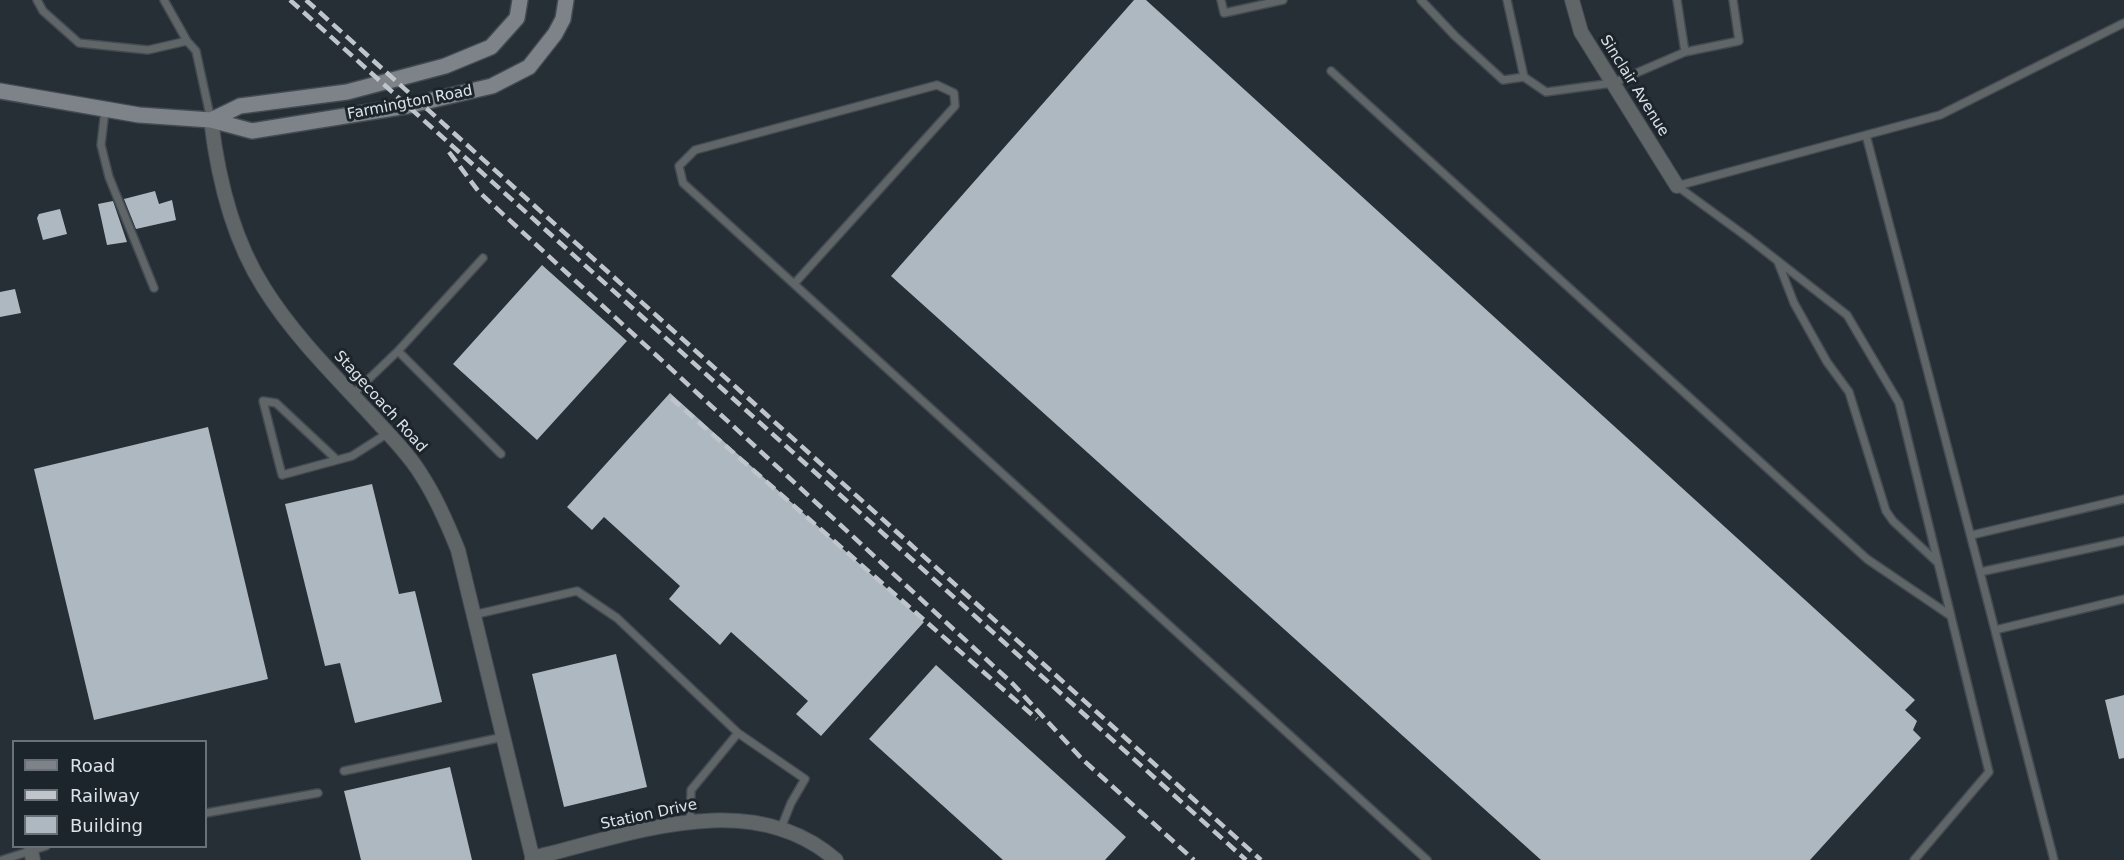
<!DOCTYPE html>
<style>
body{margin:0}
#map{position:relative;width:2124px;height:860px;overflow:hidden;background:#262e36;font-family:"DejaVu Sans",sans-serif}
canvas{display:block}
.legend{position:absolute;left:12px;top:740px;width:195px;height:108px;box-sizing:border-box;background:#1c252c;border:2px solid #697177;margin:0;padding:8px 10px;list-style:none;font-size:18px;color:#dde2e7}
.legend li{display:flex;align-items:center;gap:12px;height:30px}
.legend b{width:30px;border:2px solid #697177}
</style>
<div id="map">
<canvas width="2124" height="860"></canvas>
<ul class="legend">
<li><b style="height:8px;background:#7d8389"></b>Road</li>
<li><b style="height:8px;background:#bfc5ca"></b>Railway</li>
<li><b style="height:16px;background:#adb8c1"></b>Building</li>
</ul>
</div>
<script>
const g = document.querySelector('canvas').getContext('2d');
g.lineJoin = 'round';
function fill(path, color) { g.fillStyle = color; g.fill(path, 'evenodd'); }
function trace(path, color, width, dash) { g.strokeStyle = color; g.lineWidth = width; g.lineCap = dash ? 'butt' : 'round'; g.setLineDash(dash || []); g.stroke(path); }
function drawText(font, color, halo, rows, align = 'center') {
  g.font = font + ' "DejaVu Sans",sans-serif'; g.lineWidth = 6; g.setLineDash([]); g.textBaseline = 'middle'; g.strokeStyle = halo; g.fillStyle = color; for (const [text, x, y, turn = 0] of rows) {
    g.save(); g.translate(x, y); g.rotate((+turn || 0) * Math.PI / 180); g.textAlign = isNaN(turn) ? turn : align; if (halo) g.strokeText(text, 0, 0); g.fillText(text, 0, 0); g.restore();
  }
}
fill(new Path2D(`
 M1134 0H1146L1915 700 1905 710 1917 721 1913 730 1921 738 1810 860H1541L891 276Z
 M155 191 159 204 172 200 176 220 136 229 124 199Z
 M113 201 127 242 107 245 98 204Z
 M60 209 67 234 43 240 37 218 39 214Z
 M542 265 627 341 537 440 453 364Z
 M15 289 21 313 0 317V292Z
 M670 393 924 622 821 736 796 714 808 701 731 632 720 645 669 599 680 586 604 517 592 530 567 507Z
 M208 427 268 679 94 720 34 469Z
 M372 484 399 594 415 591 442 702 355 723 340 663 325 666 285 504Z
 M616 654 647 787 564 807 532 674Z
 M936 665 1126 837 1105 860H1003L869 739Z
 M2124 695V758L2119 759 2105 700Z
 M450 767 472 860H361L344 791Z`), '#adb8c1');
const service = new Path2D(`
 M37 0 43 11 79 43 148 50 187 41
 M164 0 187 41 196 51 211 120
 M1221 0 1224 13 1283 0
 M1421 0 1455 36 1503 80 1524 77
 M1507 0 1524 77 1546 92 1613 83 1685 52 1677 0
 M1685 52 1739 41 1733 0
 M1331 71 1867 559 1951 616
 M105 110 101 145 109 177 154 288
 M1866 135 1980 572 2124 541
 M1677 186 1747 237 1847 315 1899 403 1989 772 1914 860
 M1677 186 1940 115 2124 23
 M1778 262 1794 303 1827 362 1849 392 1886 511 1893 521 1937 562
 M794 284 955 106 954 93 937 85 695 150 679 166 683 183 1427 860
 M398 351 483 258
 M352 395 398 351 501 454
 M337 460 276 403 263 401 282 475 352 456 388 433
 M1972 535 2124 499
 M1980 572 2054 860
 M473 615 577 591 617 618 738 733 691 790 690 822
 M1995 630 2124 599
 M738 733 805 779 791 803 781 828
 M344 771 503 737
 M206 813 318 793
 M2 860 46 846`);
const minor = new Path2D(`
 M1572 0 1581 32 1677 186
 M211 120C218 179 232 238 264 288 294 336 335 376 373 417 390 436 409 454 422 476 437 499 448 525 458 550L533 860
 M31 851 33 860
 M532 858C630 835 750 785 836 860`);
const secondary = new Path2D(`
 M0 91 139 115 211 120 252 131 407 106 492 86 529 67 555 34 563 19 566 0
 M211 120 240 106 347 92 445 66 491 47 517 18 520 0`);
trace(service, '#434b52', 10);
trace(minor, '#434b52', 16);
trace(secondary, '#434b52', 18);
trace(service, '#606568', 7);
trace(minor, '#606568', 14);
trace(secondary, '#7d8389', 15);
trace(new Path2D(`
 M290 0 1246 860
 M306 0 1261 860
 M449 152 479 192 1013 684 1082 759 1194 860
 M671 398 1037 719`), '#bfc5ca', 4.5, [12, 6]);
drawText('15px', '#dde2e7', '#1c252c', [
 ["Sinclair Avenue",1634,86,58],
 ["Farmington Road",410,103,-11],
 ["Stagecoach Road",380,402,48],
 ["Station Drive",649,815,-12]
]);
</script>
